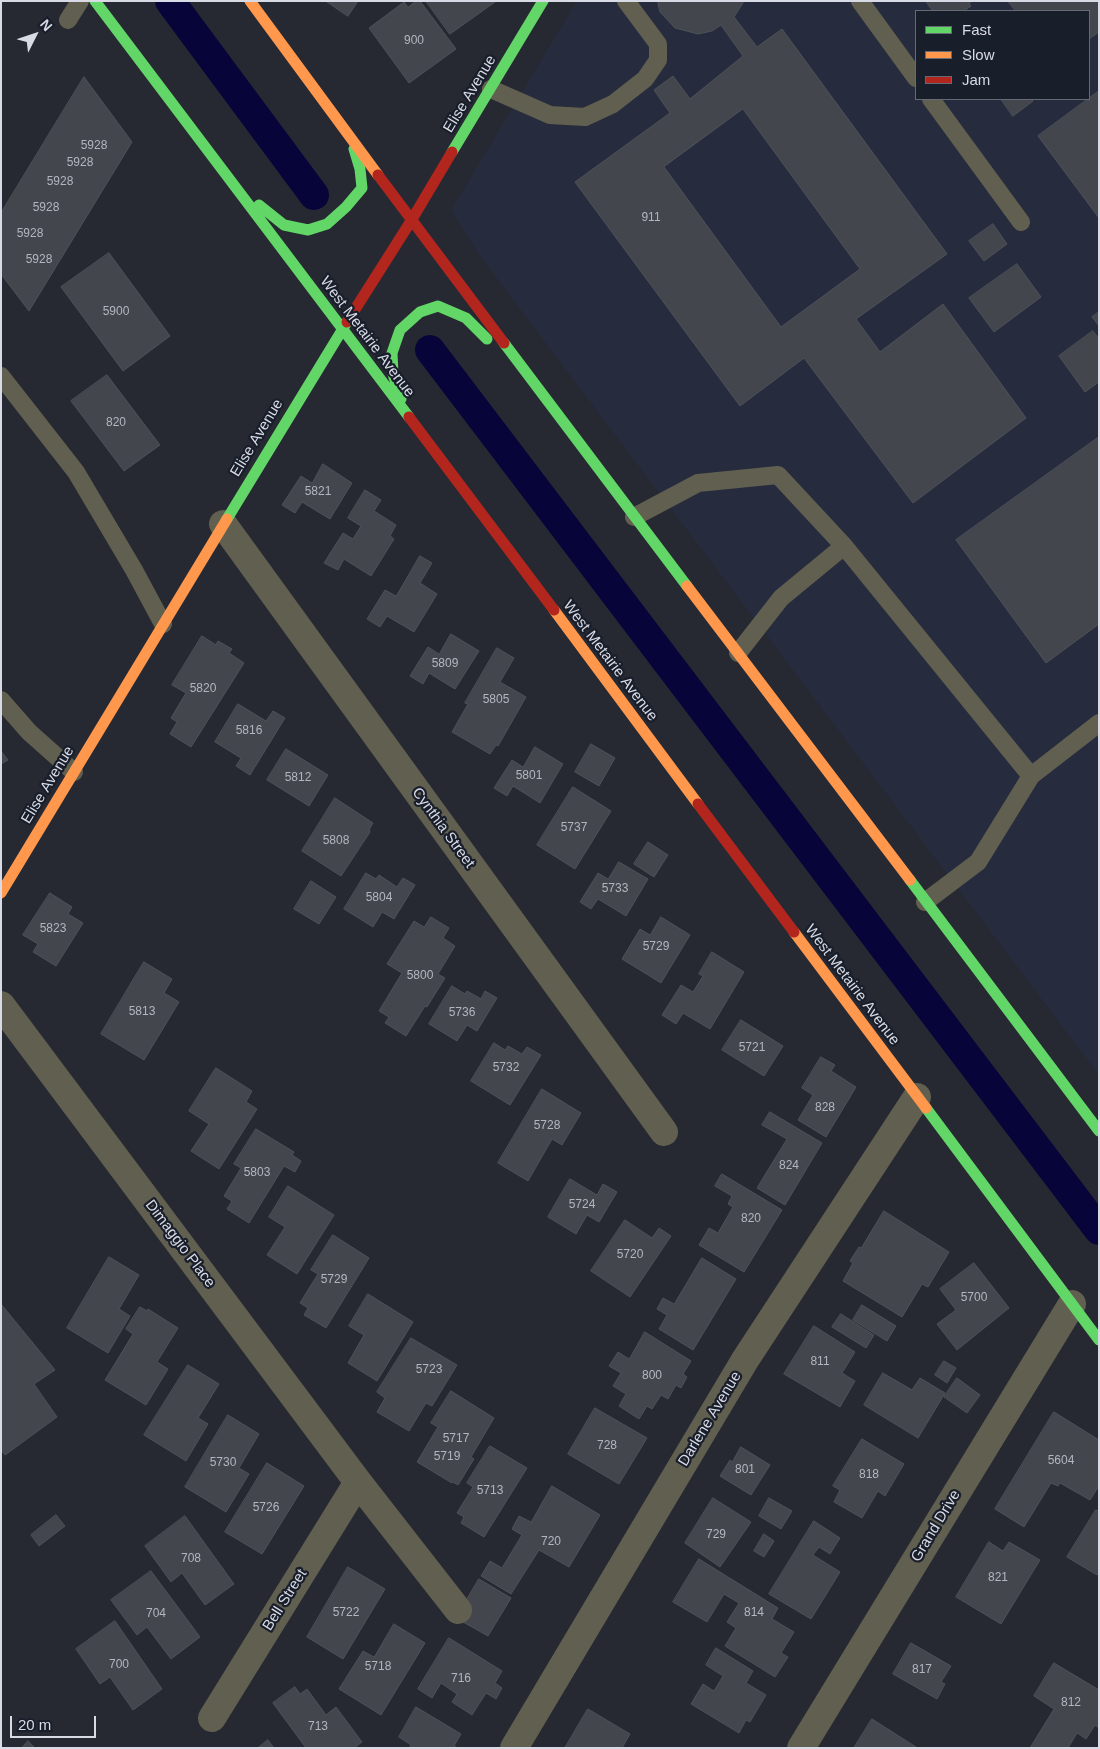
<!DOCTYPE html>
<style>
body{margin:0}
#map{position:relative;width:1100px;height:1749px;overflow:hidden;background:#262932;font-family:Helvetica,sans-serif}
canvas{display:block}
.frame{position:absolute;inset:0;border:2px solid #d8dbe5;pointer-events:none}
.legend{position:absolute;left:915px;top:10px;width:175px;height:90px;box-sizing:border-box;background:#191e2b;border:1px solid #656a75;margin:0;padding:6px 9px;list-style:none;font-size:15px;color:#d8dbe5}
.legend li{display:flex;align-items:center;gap:10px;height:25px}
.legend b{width:25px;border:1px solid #656a75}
.north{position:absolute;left:10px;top:10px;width:50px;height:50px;-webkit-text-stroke:4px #191e2b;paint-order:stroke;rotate:49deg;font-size:14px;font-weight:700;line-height:20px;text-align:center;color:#d8dbe5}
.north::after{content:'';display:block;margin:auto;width:18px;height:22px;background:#d8dbe5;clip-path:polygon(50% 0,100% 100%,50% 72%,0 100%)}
.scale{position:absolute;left:10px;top:1716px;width:86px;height:22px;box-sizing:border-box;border:2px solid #d8dbe5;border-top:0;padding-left:6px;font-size:15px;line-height:18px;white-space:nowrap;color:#d8dbe5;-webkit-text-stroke:4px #191e2b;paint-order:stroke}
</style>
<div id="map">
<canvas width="1100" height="1749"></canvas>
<div class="frame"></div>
<ul class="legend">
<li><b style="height:6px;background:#63d668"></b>Fast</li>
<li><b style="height:6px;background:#ff974d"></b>Slow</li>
<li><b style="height:6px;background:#b3261e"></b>Jam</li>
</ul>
<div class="north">N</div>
<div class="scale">20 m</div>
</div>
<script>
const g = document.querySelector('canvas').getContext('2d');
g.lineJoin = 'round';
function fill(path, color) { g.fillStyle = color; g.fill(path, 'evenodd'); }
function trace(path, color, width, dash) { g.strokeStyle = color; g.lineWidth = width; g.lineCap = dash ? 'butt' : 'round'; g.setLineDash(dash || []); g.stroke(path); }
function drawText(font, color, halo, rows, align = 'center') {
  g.font = font + ' Helvetica,sans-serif'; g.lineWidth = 4.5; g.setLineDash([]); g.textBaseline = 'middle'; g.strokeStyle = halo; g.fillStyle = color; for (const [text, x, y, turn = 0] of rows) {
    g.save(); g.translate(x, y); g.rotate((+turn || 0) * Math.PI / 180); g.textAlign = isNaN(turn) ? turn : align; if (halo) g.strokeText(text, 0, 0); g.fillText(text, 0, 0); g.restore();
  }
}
fill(new Path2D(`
 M577 1H1099V1075L480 256 451 210ZM916 11H1089V99H916Z`), '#262c3e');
trace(new Path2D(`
 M170 1 314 195
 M430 350 1099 1230`), '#07043a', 30);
const building = new Path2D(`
 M326 1H358L348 16Z
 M416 1H420L456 49 409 83 369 28 404 2 408 7Z
 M426 1H495V2L450 34Z
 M658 1H744L734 17 757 47 782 29 947 254 856 319 880 352 943 304 1026 418 913 503 804 358 740 406 575 182 670 113 654 90 673 76 690 99 743 56 721 25 712 31 698 34 675 28 660 12ZM743 109 860 269 781 327 664 167Z
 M926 1H971L969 4 971 6 964 11H933Z
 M1008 1H1099V32L1089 39V11H1016Z
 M84 77 132 142 29 311 1 274V213Z
 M1099 91V218L1038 136Z
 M1001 99H1031L1033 101 1013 116Z
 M993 224 1007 244 984 261 969 241Z
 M109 253 170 336 123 371 61 287Z
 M1017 264 1041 297 994 332 969 298Z
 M1099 312V326L1092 317Z
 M1093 331 1099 339V382L1085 392 1059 356Z
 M107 375 160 445 124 471 71 401Z
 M1099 437V624L1046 663 956 540Z
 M323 464 352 483 330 519 302 502 295 513 282 505 301 476 312 483Z
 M365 490 381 500 374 511 396 525 390 536 394 539 371 576 344 559 338 570 324 563 343 533 353 539 361 526 348 518Z
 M420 556 432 563 420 583 437 594 414 632 387 616 380 627 367 619 385 590 396 596Z
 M451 634 479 651 455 689 429 673 423 684 410 676 428 647 439 654Z
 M202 636 216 645 218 641 232 649 229 653 244 663 191 747 170 734 177 722 171 718 186 693 172 685Z
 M497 648 514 658 500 682 526 697 498 746 496 745 490 754 452 732 468 704 465 703Z
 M238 704 266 721 273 711 285 718 250 775 236 766 241 758 215 742Z
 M591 744 615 758 599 786 575 772Z
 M535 747 563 764 540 803 513 786 507 796 494 788 512 760 523 767Z
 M286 749 328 775 309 806 267 780Z
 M1 751 8 760 1 764Z
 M573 787 611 811 575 869 537 845Z
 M335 798 373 823 369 830 370 832 341 876 302 851Z
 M648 842 668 855 654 877 634 864Z
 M619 862 648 879 626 916 598 899 591 909 580 902 598 873 608 879Z
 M366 873 376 879 379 875 397 887 403 878 415 885 394 919 382 912 373 927 344 909Z
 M311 881 336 897 319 924 294 909Z
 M50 893 72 907 68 914 83 923 56 966 33 952 38 944 23 935Z
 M431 917 449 928 443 938 455 946 438 974 445 978 427 1007 425 1006 406 1036 385 1023 389 1017 379 1011 402 973 387 964 414 921 424 927Z
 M661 917 690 935 661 983 622 959 640 929 650 935Z
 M712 952 744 972 710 1029 683 1013 676 1024 662 1015 681 985 693 992 703 976 699 974Z
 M144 962 172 979 164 993 179 1002 144 1060 101 1034Z
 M452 986 465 994 467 991 481 999 485 991 497 998 477 1031 467 1025 457 1041 429 1024Z
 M741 1020 783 1046 764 1076 722 1050Z
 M494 1043 505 1050 508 1046 522 1054 527 1047 541 1055 510 1105 471 1081Z
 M821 1057 835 1065 831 1071 856 1087 826 1137 798 1120 813 1095 802 1088Z
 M216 1068 252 1091 246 1102 257 1109 219 1169 191 1151 209 1124 189 1111Z
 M542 1089 581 1113 562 1145 552 1139 528 1181 498 1163Z
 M770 1112 822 1143 785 1205 757 1188 787 1139 762 1125Z
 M256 1129 294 1152 292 1155 301 1161 295 1172 284 1166 249 1223 227 1209 232 1201 224 1196 241 1168 234 1164Z
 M722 1174 782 1210 744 1272 699 1245 709 1228 718 1233 733 1207 728 1204 732 1196 715 1186Z
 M570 1179 597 1195 603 1184 617 1192 599 1222 587 1215 576 1234 548 1217Z
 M288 1186 334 1215 297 1274 267 1255 285 1227 269 1217Z
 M884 1211 949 1252 928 1287 922 1284 902 1317 843 1281 853 1263 850 1261 859 1247 861 1248Z
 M625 1220 652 1238 659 1228 671 1236 630 1297 591 1271Z
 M333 1235 369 1258 326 1328 304 1315 308 1308 300 1303 318 1274 311 1270Z
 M109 1257 139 1275 119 1309 130 1316 108 1353 67 1328Z
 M702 1258 736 1279 693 1350 659 1329 667 1315 657 1309 663 1298 674 1304Z
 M974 1263 1009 1308 957 1350 937 1324 956 1310 940 1289Z
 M368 1294 413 1322 377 1381 348 1363 364 1335 349 1326Z
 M1 1304 55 1370 34 1384 57 1417 5 1455 1 1450Z
 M862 1305 896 1326 887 1341 853 1320Z
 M140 1307 147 1311 148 1309 178 1328 157 1362 168 1369 146 1405 105 1380 133 1334 126 1329Z
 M841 1314 874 1335 866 1348 832 1327Z
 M814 1326 855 1352 842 1373 855 1381 840 1407 784 1374Z
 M645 1332 691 1361 683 1374 687 1377 681 1388 676 1385 668 1399 661 1395 652 1409 647 1406 639 1419 619 1406 626 1394 613 1386 621 1373 609 1366 618 1352 629 1359Z
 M411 1338 457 1365 432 1406 426 1403 409 1431 377 1412 385 1398 377 1392Z
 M944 1361 956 1368 947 1383 935 1375Z
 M188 1365 219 1384 198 1418 208 1424 186 1461 144 1435Z
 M883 1373 912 1390 920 1378 945 1393 918 1438 864 1405Z
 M957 1378 980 1395 967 1413 944 1397Z
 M451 1391 494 1418 471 1457 474 1459 458 1485 453 1482 452 1483 417 1462 438 1427 431 1423Z
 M595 1408 647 1438 619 1484 568 1454Z
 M1054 1412 1099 1440V1486L1090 1500 1060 1483 1058 1486 1051 1483 1024 1527 995 1509Z
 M228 1415 259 1434 239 1468 249 1474 226 1512 185 1487Z
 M862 1439 904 1464 885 1496 878 1491 862 1518 834 1502 840 1490 833 1486Z
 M490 1446 527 1468 484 1537 461 1523 464 1517 457 1513 473 1487 467 1483Z
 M741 1447 770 1465 751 1495 720 1476 730 1460 732 1462Z
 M267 1463 304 1486 262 1554 225 1532Z
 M552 1486 600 1515 569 1567 539 1550 511 1594 481 1576 490 1561 502 1568 522 1535 512 1529 519 1516 531 1522Z
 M713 1498 751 1522 720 1567 685 1543Z
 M769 1498 792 1511 781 1529 759 1516Z
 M1096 1510 1099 1511V1571L1097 1575 1067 1557Z
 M56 1515 65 1526 39 1546 31 1535Z
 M185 1516 234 1584 205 1605 182 1573 171 1582 145 1546Z
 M814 1521 840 1538 830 1554 819 1547 813 1555 840 1572 811 1619 769 1594Z
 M764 1534 774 1541 764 1557 754 1551Z
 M989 1542 1003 1551 1009 1542 1040 1560 1001 1624 956 1597Z
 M699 1559 778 1608 772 1619 794 1632 781 1653 788 1657 775 1677 725 1646 736 1628 727 1622 739 1603 724 1594 707 1622 673 1602Z
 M348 1567 385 1589 343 1659 307 1637Z
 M151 1571 200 1637 171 1659 147 1627 137 1635 111 1600Z
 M479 1579 511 1598 488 1636 456 1618Z
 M115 1621 162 1689 133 1710 110 1677 100 1684 76 1649Z
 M394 1624 425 1643 381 1715 339 1689 363 1651 374 1657Z
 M449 1638 502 1671 495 1683 502 1688 496 1699 486 1693 472 1715 452 1702 457 1694 441 1683 432 1698 418 1689Z
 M911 1643 951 1666 941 1682 945 1684 937 1699 893 1674Z
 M716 1648 753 1671 746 1683 766 1695 750 1722 746 1720 739 1733 691 1704 703 1684 714 1691 723 1676 706 1665Z
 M1054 1663 1099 1690V1728L1095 1725 1086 1739 1077 1733 1068 1748H1030L1054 1709 1034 1696Z
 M295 1687 300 1694 307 1689 326 1715 336 1707 362 1742 354 1748H306L273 1703Z
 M416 1707 461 1734 454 1746 458 1748H409L411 1745 399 1737Z
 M588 1709 630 1734 622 1748H565Z
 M872 1719 916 1747 915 1748H854Z
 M268 1740 274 1748H258Z
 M28 1741 35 1748H22Z`);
fill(building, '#44464d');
trace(building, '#4e5158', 1);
trace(new Path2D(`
 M860 1 916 78
 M68 20 80 1
 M491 89 550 115 585 117 613 104 645 79 658 60V44L626 1
 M931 99 1021 222
 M1 376 76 472 134 570 163 624
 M634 517 698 483 778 475 844 546
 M738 653 781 598 844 546 1031 776 1099 723
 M1 700 29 732 74 772
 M925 902 978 862 1031 776`), '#615f4f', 18);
trace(new Path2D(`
 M223 524 664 1132
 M1 1005 358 1482 458 1610
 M212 1718 358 1482
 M514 1748 745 1360 917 1097
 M801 1748 1072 1304`), '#615f4f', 28);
trace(new Path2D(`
 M95 1 409 417
 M452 152 543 1
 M259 205 284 225 308 230 327 224 346 207 362 188 360 169 354 149
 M504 343 687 586
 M401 399 393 374 392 353 400 330 420 312 438 306 466 318 487 339
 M227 519 347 322
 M910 880 1099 1131
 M926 1108 1099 1340`), '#63d668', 11);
trace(new Path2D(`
 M250 1 378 175
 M687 586 910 880
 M554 610 698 804
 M1 893 227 519
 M794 932 926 1108`), '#ff974d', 11);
trace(new Path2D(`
 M378 175 504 343
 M347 322 411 221 452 152
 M409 417 554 610
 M698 804 794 932`), '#b3261e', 11);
drawText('12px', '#b3b6bf', null, [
 ["900",414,41],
 ["5928",94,146],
 ["5928",80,163],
 ["5928",60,182],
 ["5928",46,208],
 ["911",651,218],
 ["5928",30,234],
 ["5928",39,260],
 ["5900",116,312],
 ["820",116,423],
 ["5821",318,492],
 ["5809",445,664],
 ["5820",203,689],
 ["5805",496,700],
 ["5816",249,731],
 ["5801",529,776],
 ["5812",298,778],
 ["5737",574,828],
 ["5808",336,841],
 ["5733",615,889],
 ["5804",379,898],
 ["5823",53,929],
 ["5729",656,947],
 ["5800",420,976],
 ["5813",142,1012],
 ["5736",462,1013],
 ["5721",752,1048],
 ["5732",506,1068],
 ["828",825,1108],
 ["5728",547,1126],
 ["824",789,1166],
 ["5803",257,1173],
 ["5724",582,1205],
 ["820",751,1219],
 ["5720",630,1255],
 ["5729",334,1280],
 ["5700",974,1298],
 ["811",820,1362],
 ["5723",429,1370],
 ["800",652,1376],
 ["5717",456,1439],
 ["728",607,1446],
 ["5719",447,1457],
 ["5604",1061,1461],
 ["5730",223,1463],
 ["801",745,1470],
 ["818",869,1475],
 ["5713",490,1491],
 ["5726",266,1508],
 ["729",716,1535],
 ["720",551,1542],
 ["708",191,1559],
 ["821",998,1578],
 ["5722",346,1613],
 ["814",754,1613],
 ["704",156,1614],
 ["700",119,1665],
 ["5718",378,1667],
 ["817",922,1670],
 ["716",461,1679],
 ["812",1071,1703],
 ["713",318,1727]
]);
drawText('15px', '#d8dbe5', '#191e2b', [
 ["Elise Avenue",470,94,-59],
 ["West Metairie Avenue",367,337,53],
 ["Elise Avenue",257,438,-59],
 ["West Metairie Avenue",610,661,53],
 ["Elise Avenue",48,785,-59],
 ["Cynthia Street",443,828,54],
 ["West Metairie Avenue",852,985,53],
 ["Dimaggio Place",180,1244,53],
 ["Darlene Avenue",710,1419,-59],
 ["Grand Drive",936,1526,-59],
 ["Bell Street",285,1600,-58]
]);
</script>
